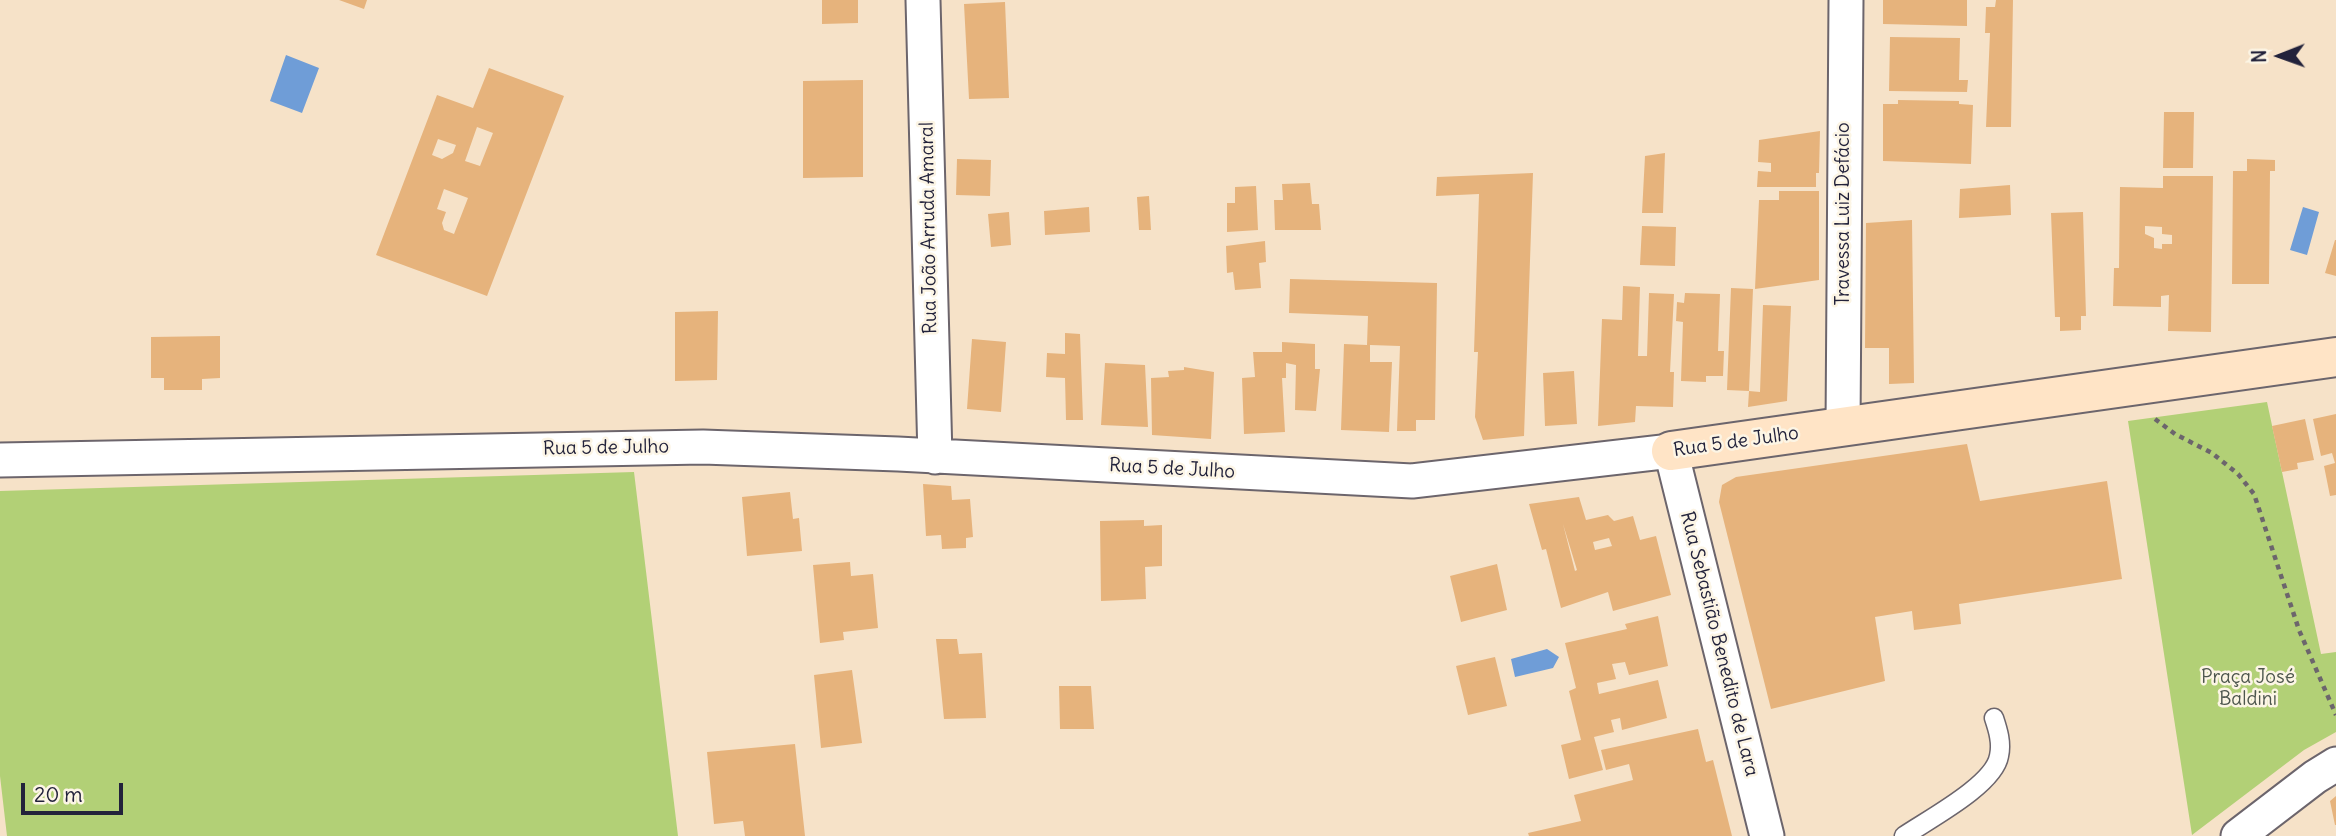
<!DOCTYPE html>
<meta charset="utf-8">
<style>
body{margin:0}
#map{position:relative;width:2336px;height:836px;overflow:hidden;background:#f6e2c8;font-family:Delius,sans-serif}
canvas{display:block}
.north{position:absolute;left:2245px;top:21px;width:70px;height:70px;-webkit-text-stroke:5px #fcf5e5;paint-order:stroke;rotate:269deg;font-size:19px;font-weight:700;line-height:28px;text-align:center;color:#22223b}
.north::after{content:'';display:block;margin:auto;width:24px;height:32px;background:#22223b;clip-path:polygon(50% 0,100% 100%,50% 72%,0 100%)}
.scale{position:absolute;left:21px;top:783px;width:102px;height:32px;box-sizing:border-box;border:4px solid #22223b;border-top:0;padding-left:9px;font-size:21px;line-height:24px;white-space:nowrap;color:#22223b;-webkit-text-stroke:5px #fcf5e5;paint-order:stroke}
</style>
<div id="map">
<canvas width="2336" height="836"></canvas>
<div class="north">N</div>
<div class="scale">20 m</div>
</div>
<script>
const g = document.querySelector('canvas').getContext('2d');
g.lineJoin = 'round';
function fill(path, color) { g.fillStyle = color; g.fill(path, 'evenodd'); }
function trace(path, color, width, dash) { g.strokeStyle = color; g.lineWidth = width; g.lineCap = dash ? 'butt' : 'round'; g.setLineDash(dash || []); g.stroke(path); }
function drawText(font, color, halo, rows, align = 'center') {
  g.font = font + ' Delius,sans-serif'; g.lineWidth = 5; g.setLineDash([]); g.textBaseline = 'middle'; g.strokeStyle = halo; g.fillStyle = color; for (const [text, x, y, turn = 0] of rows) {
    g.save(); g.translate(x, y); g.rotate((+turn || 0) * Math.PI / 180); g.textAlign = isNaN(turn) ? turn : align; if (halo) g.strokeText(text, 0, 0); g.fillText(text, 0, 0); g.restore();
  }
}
fill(new Path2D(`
 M2267 402 2321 654 2336 652V732L2304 750 2192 835 2128 421Z
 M634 472 678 836H7L0 776V491Z`), '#b2d076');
fill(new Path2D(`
 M286 55 319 68 302 113 270 101Z
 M2303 207 2319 212 2307 255 2290 250Z
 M1547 649 1559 657 1553 668 1515 677 1511 659Z`), '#6f9dd7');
fill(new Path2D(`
 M339 0H367L364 9Z
 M822 0H858V23L822 24Z
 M1883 0H1967V26L1883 24Z
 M1996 0H2013L2011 127H1986L1990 33H1985L1986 7H1995Z
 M1005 2 1009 98 969 99 964 4Z
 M1890 37 1960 38 1959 80H1968L1967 92 1889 91Z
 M489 68 564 96 487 296 376 255 437 95 473 108ZM477 127 493 133 480 166 465 161ZM438 139 456 145 453 153 442 159 432 155ZM444 189 468 198 454 234 444 230 442 223 446 212 437 209Z
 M863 80V177L803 178V81Z
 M1898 100 1959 101V104L1973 105 1971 164 1883 161V104H1898Z
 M2164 112H2194L2193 168H2163Z
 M1820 131 1819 173H1816V187H1757L1758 171 1771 172V163L1758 162 1759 140Z
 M1665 153 1663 213H1642L1645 156Z
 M957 159 991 160 990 196 956 195Z
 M2247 159 2275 160V171H2270L2269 284H2232L2233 171H2247Z
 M1533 173 1524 436 1483 440 1475 417 1478 352H1474L1479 194 1436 196 1437 177Z
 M2163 176H2213L2211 332 2168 331 2169 295 2161 296V307L2113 306 2114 268H2119L2120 187 2163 188ZM2145 226 2162 227V234L2172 235V244H2162V249L2154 248V238L2145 234Z
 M1310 183 1312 204H1319L1321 230H1275L1274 200H1283L1282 184Z
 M2010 185 2011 215 1959 218 1960 189Z
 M1256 186 1258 230 1227 232V203H1235V187Z
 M1779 191H1819V280L1755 289 1759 200H1779Z
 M1149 196 1151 230H1139L1137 197Z
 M1089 207 1090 232 1045 235 1044 211Z
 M1009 212 1011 245 991 247 988 214Z
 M2083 212 2086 316H2081V330L2060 331V317H2055L2051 213Z
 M1912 220 1914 383 1889 384V348H1865L1866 223Z
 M1642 226 1676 227 1675 266 1640 265Z
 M2335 240H2336V276L2325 273Z
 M1265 241 1266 262 1259 263 1261 288 1235 290 1233 272 1227 273 1226 246Z
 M1290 279 1437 283 1435 420H1416V431H1397L1400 346 1370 345V362H1392L1389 432 1341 430 1344 344 1367 345 1368 316 1289 313Z
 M1623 286 1640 287 1638 356H1647L1649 293 1674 294 1670 372H1674L1673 407 1636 406 1635 422 1598 426 1602 319 1622 320Z
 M1731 288 1753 289 1749 391 1727 390Z
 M1685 293 1720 294 1718 351H1724L1723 376H1706V382L1681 381 1683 322 1676 321 1677 302 1684 303Z
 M1763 305 1791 306 1787 401 1748 407 1749 391 1760 392Z
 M718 311 717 380 675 381V312Z
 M1065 333 1080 334 1083 420H1066L1065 378 1046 377 1047 353 1065 354Z
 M220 336V378L202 379V390H164V378H151V337Z
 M972 339 1006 342 1001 412 967 409Z
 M1282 342 1315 344V369H1320L1316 411 1295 410 1296 365 1286 363V378H1282L1285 432 1244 434 1242 378 1255 377 1253 352H1282Z
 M1105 363 1145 365 1148 427 1101 425Z
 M1184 367 1214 372 1211 439 1152 435 1151 378 1169 377 1168 371 1184 370Z
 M1574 371 1577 424 1545 426 1543 373Z
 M2336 414V495L2330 496 2324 466 2335 463 2332 453 2321 456 2313 419Z
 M2305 419 2314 460 2297 463 2298 469 2282 472 2272 426Z
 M1967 444 1980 501 2107 481 2122 579 1959 604 1961 624 1914 630 1912 611 1875 617 1885 681 1771 709 1719 502 1722 485 1736 477Z
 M923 484 951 486 952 500 970 499 973 537 966 538V548L942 549 941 535 926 536Z
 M790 492 793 519 799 518 802 551 747 556 742 497Z
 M1579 497 1586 520 1608 515 1614 521 1633 516 1640 540 1656 536 1671 595 1613 611 1608 592 1561 608 1546 549 1542 550 1529 504ZM1563 524 1577 570 1575 571ZM1609 538 1612 546 1595 550 1593 542Z
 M1144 520V526L1162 525V566L1145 567 1146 599 1101 601 1100 521Z
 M850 562 851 576 873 574 878 628 843 632 844 640 820 643 813 565Z
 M1497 564 1507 610 1461 622 1450 576Z
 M1658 616 1668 666 1629 675 1625 662 1612 664 1616 679 1597 683 1599 694 1658 680 1667 718 1622 730 1620 718 1611 720 1614 732 1594 737 1603 770 1569 779 1561 745 1581 740 1569 691 1576 688 1565 643 1627 629 1625 624Z
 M936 639H957L959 654 982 653 986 718 944 719Z
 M1495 657 1507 706 1468 715 1456 666Z
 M852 670 862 743 821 748 814 675Z
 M1059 686H1091L1094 729H1060Z
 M1698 729 1706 762 1713 760 1732 836H1529L1528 833 1581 821 1574 795 1633 780 1629 764 1606 770 1601 750Z
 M795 744 805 836H745L743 821 714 824 707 752Z
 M2336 796V825H2335L2330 801Z`), '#e6b37c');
const lane = new Path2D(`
 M1904 836C1929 819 1994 785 1999 756 2002 743 1998 730 1994 718`);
const street = new Path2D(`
 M923 0 935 457
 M1843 427 1846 0
 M0 460 703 447 898 454 1412 481 1671 451 1767 836
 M2238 836 2315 777 2336 764`);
const secondary = new Path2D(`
 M1671 451 2336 357`);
trace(lane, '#6c656c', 21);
trace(street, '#6c656c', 37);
trace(secondary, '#6c656c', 42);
trace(new Path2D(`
 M2155 419 2175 434 2212 453 2238 474 2254 494 2299 630 2336 715`), '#6c656c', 4.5, [5, 5]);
trace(lane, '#fff', 18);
trace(street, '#fff', 33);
trace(secondary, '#ffe4c6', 38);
drawText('19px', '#22223b', '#fcf5e5', [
 ["Travessa Luiz Defácio",1844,214,-90],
 ["Rua João Arruda Amaral",929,228,-91],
 ["Rua 5 de Julho",1736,442,-8],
 ["Rua 5 de Julho",606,448,-1],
 ["Rua 5 de Julho",1172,469,3],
 ["Rua Sebastião Benedito de Lara",1719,644,76]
]);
drawText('19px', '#4d564d', '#fcf5e5', [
 ["Praça José",2248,678],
 ["Baldini",2248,700]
]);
</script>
